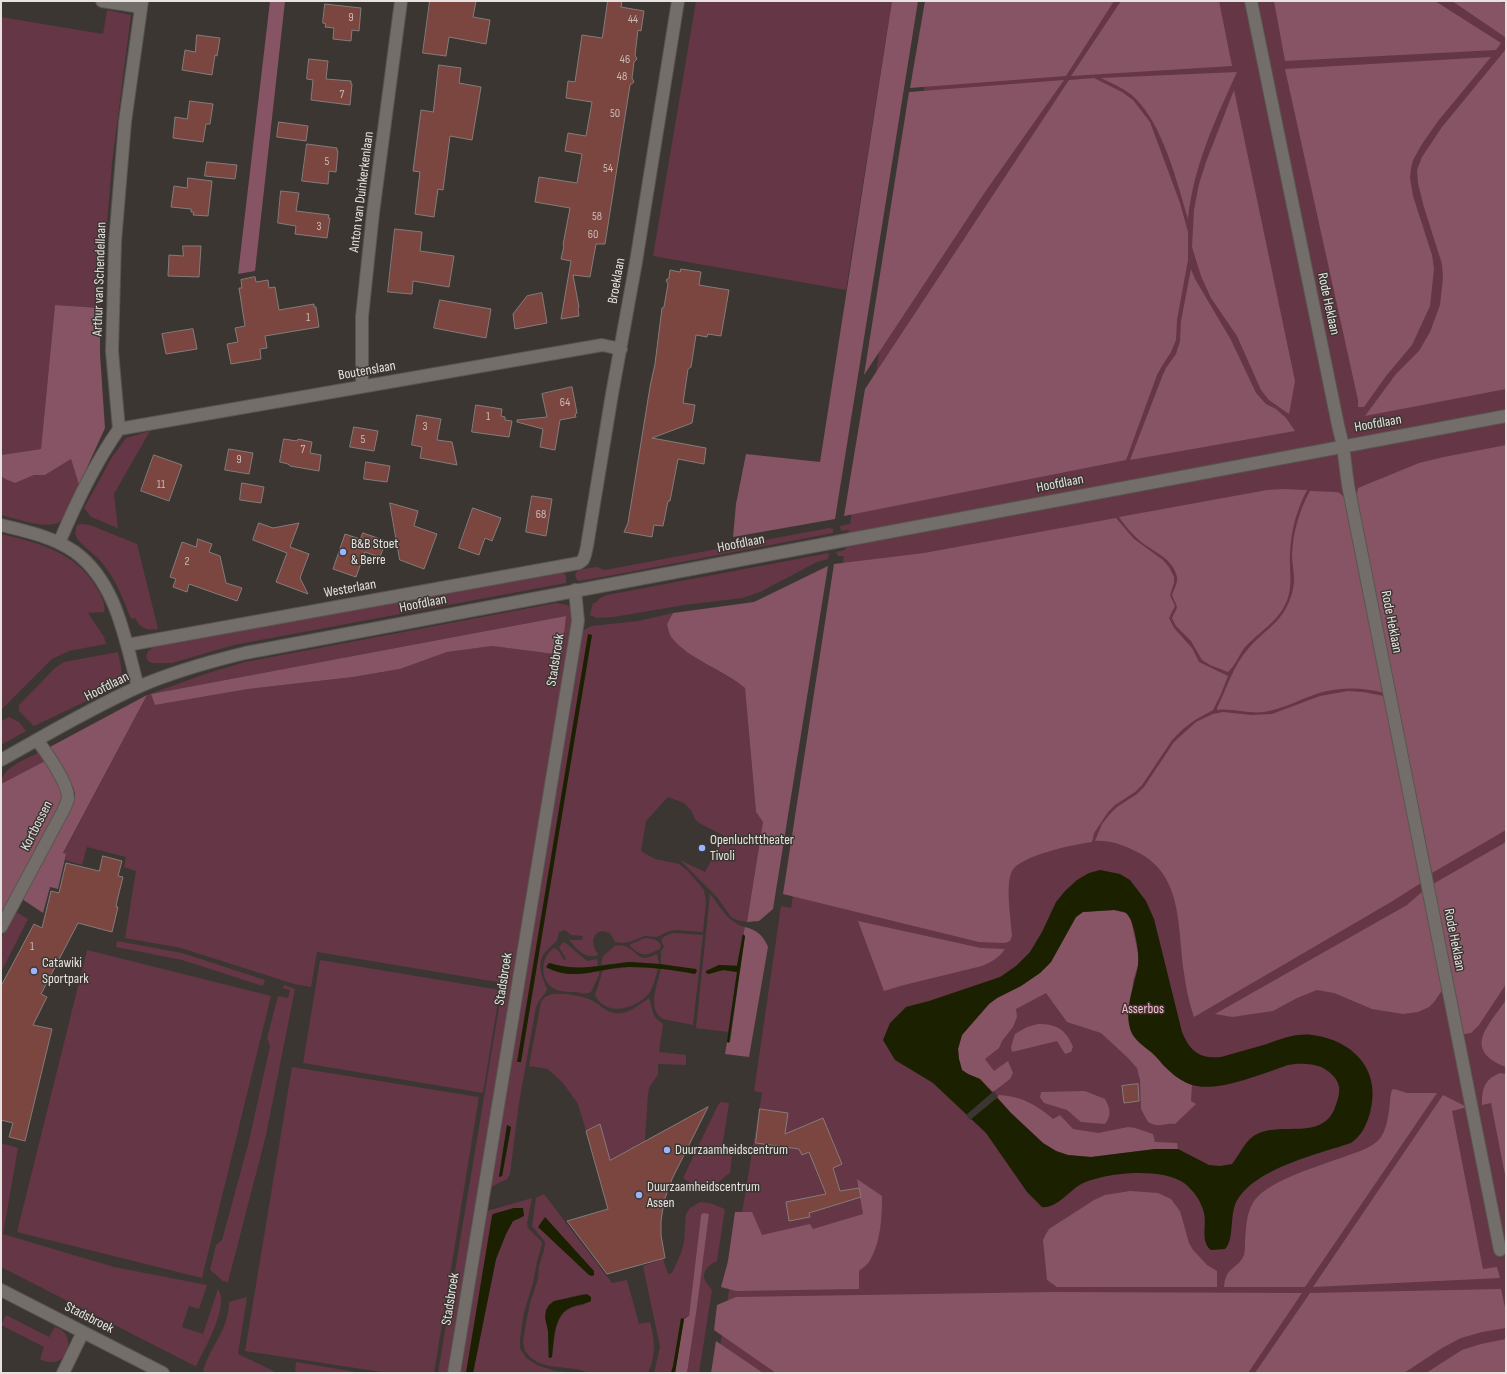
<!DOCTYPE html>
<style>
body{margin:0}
#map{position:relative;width:1507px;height:1374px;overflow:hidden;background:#3b3632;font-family:"Sofia Sans Condensed",sans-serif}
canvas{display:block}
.frame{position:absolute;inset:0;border:2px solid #e5e2df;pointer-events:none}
</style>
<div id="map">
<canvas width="1507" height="1374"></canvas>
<div class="frame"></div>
</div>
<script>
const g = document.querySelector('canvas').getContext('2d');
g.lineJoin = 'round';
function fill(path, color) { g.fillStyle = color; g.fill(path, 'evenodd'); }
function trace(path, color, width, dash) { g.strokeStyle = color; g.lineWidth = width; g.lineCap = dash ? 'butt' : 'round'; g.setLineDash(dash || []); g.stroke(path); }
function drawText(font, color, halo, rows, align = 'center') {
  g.font = font + ' "Sofia Sans Condensed",sans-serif'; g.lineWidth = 3; g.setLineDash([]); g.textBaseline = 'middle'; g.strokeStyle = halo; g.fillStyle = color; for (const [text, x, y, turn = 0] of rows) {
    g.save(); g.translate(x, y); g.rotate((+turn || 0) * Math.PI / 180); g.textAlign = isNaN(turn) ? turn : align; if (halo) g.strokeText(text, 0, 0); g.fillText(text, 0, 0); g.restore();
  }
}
fill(new Path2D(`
 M696 1H892L846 290 653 256Z
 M937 1H1506V1373H716L731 1278 762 1093 754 1091 781 906 791 908 844 556H838L836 552 845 550 849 530 841 531 840 526 850 524 928 66Z
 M107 10 131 15 112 163 100 308 55 305 41 449 1 455V17L103 34Z
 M150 431 114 494 118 528 91 517 84 508 112 457 126 438Z
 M71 459 79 485C75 493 66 515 61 521 50 531 14 518 1 515V476L5 479 15 483 34 475H45Z
 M82 524 90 525 137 544 158 629C147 631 140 628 135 618L131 619C123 599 116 579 102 563 96 555 86 549 80 542 74 535 75 533 77 525Z
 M829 528 833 529V533L614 575 579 581 577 580 575 575 578 570 596 567 605 570Z
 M1 534C40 543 79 553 99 592 102 598 106 605 104 612L88 613 104 637 106 644 69 651 52 659 1 710Z
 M829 553 828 559 817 562 760 592 743 598 684 605 614 617 597 618 590 615 593 603H595L600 598 607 595Z
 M561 573H564L566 576V583L234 645 172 663H152L148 661 146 657 148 651 155 646Z
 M556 603 568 605 573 614 449 1373H438L503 983 317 952 311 987 294 984 181 948 125 938 136 871 124 867 126 857 87 847 82 865 65 860 66 855 63 854 147 695 208 673 245 662ZM566 616 562 655 492 646 447 652 400 669 353 677 248 689 155 705 151 694Z
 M673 613 667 624C668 628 669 635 672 638 687 658 724 671 745 688L756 812 763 822 747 922 737 920 731 917 717 897 680 860 705 872 724 836 699 823 695 819 691 810 684 803 668 797 646 821 641 851 655 859 679 864 688 871 704 890 706 901 703 932 675 930 667 932 657 937 645 936 629 942 622 943 615 942 610 933 602 931C590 934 592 946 598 954V955C585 960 577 949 569 940H582L583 936 571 935 565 930 559 932C556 945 557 940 547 950 535 962 542 976 547 989 545 995 539 999 536 1007L519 1103 510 1174 507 1179 489 1188 581 631 592 626 638 621ZM507 1125 511 1127 502 1176 499 1177Z
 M118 652C121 667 125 673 116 687L34 726 19 711V705L55 668 64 662Z
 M9 717 19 722 26 731 1 745V721Z
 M39 752 45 761 1 784C1 767 26 760 39 752Z
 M710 894C721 907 727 922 745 927L743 935 742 936 737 965H719L706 971 707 974 723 970 737 972 728 1032 696 1028Z
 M18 913 28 919 1 972V938L13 915Z
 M673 933 703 935 693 1025 663 1019C646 1009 658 983 661 968L697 970 661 964V951L664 947 661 940 665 936Z
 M645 938C651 938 658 940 661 945L660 949C646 956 641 957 630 946L631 944Z
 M117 941 182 953 265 980 263 986 182 960 116 947Z
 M563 942 567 944 587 961 597 959 598 966C581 970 566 968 549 963L547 968C567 975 578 976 599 971V975L591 992C585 995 581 993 575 992 568 992 559 992 553 988 539 979 541 956 554 948L558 950 564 960 566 959 559 947Z
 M616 945C618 946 622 945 625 946 640 952 636 964 657 954L659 964 630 962 601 965 603 956Z
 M87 950 271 996 202 1278 17 1232Z
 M320 960 500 990 483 1093 303 1063Z
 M629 967 658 968C656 976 654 985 650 992 637 1009 606 1018 595 995L603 970Z
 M284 985 295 989 266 1135 228 1282 223 1281 210 1270 216 1245 222 1240 248 1145 270 1046 267 1038 278 996 288 998 290 990 283 988Z
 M552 994C564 993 578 995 589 999 601 1004 608 1016 622 1013 632 1011 641 1003 649 998 654 1011 650 1015 663 1024L659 1052 686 1055V1065L658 1064V1075L650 1086 648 1093 645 1141 610 1160 600 1124 586 1131 578 1104 563 1083 548 1069 529 1066 541 1002 545 997Z
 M292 1067 479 1097 434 1373H388L245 1351Z
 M721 1102 729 1103 721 1154 732 1156 730 1173C726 1175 723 1179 720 1181 709 1189 692 1186 683 1178L718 1105Z
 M1 1143 18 1148 3 1234 114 1267 207 1285 199 1309 189 1306 182 1327 203 1334 218 1289C230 1305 204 1350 196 1366H195L1 1267Z
 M544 1194 612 1283 627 1280 639 1324 650 1322C655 1339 656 1356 648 1373H590L576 1369 549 1366 537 1362 530 1357 525 1351 523 1342 526 1323 530 1303 538 1279 539 1266 544 1250 545 1242 532 1226 536 1198ZM583 1294 584 1305C553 1307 556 1333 552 1357L550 1358 548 1357V1331L545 1317 570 1297Z
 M532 1198 527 1223 528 1228 542 1242V1244L537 1262 533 1283 524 1312 520 1339V1348L526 1358 539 1366 556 1371 581 1373H473L496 1259 506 1234 513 1221 521 1218 523 1208H514L493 1214 492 1216 466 1373H458L487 1211Z
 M700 1202 710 1203 725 1209 717 1261C709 1264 700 1273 706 1282 707 1285 710 1287 712 1290L699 1373H687L697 1307 709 1214 701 1215 689 1316 683 1318 673 1366 671 1373H654L660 1347 643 1266 663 1259 668 1274 672 1273 681 1253 684 1242 686 1214 690 1208Z
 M247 1297 238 1354 278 1373H207L203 1371C210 1346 229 1330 229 1302Z
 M6 1315 49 1337 55 1327C80 1333 67 1374 40 1359L44 1347 1 1325Z
 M296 1362 362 1373H295Z`), '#653646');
fill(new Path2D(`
 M270 1H285L255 271 238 274Z
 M892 1H918L835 519 733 537 736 504 746 454 820 462Z
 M925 1H1114L1066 76 910 88Z
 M1121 1H1219L1232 66 1071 76Z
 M1274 1H1435L1501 43 1496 50 1285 61Z
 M1452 1H1494L1506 3 1505 37Z
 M1506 49V389L1365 416 1396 374 1419 351 1430 332 1440 305 1443 278 1442 264 1423 204 1418 183 1417 170 1422 157 1442 127Z
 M1491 57 1438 121 1422 144 1413 160 1411 168 1410 178 1413 196 1432 255 1434 269 1430 306 1412 345 1386 376 1364 407H1358V400L1285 69Z
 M1237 72C1216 118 1193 167 1188 219 1177 182 1163 125 1135 98 1126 89 1113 84 1101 78Z
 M1094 78 1122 92 1133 100 1150 122 1180 203 1188 232V260L1177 320 1176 340 1171 352 1162 366 1157 375 1126 460 844 516 865 389 1069 80Z
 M1064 80 985 192 864 375 909 92Z
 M1234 90 1295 381 1289 414 1269 400 1261 390 1237 336 1211 298 1201 276 1192 247 1194 210 1199 184 1206 162Z
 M1191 269 1195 279 1231 340 1256 393 1266 404 1276 409 1286 418 1295 431 1130 460 1162 377 1166 368 1176 354 1180 341 1181 321Z
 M55 305 100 308V354L105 428 79 485 71 459 45 475H34L15 483 5 479 1 476V455L41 449Z
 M1506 445V830L1432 873 1356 498 1358 488 1419 463 1444 457Z
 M1283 489 1307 490C1296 511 1291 531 1290 554 1289 573 1294 587 1285 605 1276 623 1258 633 1245 647 1239 655 1235 666 1228 672L1210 665 1202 660 1191 641 1176 626 1172 618C1179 604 1178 610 1172 595 1174 589 1178 583 1177 577 1174 559 1152 551 1140 541 1132 534 1125 526 1119 517L1267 490Z
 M1310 491 1337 492C1345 495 1346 502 1348 509L1384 693C1363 687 1340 687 1319 693 1301 699 1283 709 1264 712 1248 714 1233 708 1217 710V708C1227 688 1233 666 1248 649 1260 634 1279 624 1287 606 1291 599 1294 588 1294 580 1294 571 1292 563 1292 555 1293 532 1299 511 1310 491Z
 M1116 518 1134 539 1163 560 1169 567 1174 577V583L1170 595 1175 606 1169 618 1174 628 1192 648 1199 662 1228 676 1221 694 1213 710 1195 720 1183 729 1172 740 1142 785 1135 792 1115 805 1108 812 1094 833 1092 842C1075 844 1019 856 1012 871 1005 885 1011 919 1012 936L1010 941 1005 943 979 942 783 894 834 564 924 553Z
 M828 566 773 909 759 921 747 922 763 822 756 812 745 688C724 670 688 659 672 638 669 635 668 628 667 624L673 613 754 602Z
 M566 616 562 655 492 646 447 652 400 669 353 677 248 689 155 705 151 694Z
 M1348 691 1363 692 1384 696 1421 883 1391 902 1194 1017C1189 1003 1186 988 1184 973 1177 926 1184 872 1133 850 1121 844 1108 840 1095 841L1102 824 1110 814 1117 807 1137 794 1144 787 1174 742 1196 722 1213 714 1223 712 1251 715 1272 714 1320 696Z
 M147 695 63 853 66 854 58 889 50 887 43 913 22 899 75 798V794L73 787 48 748Z
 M45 761 62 789 63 795 59 806 1 914V784Z
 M1506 842V984L1479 1025 1471 1033 1464 1034 1433 884Z
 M1423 891 1443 989 1434 1002 1429 1007 1418 1012 1403 1014 1372 1009 1334 993 1317 990 1297 998 1273 1011 1232 1017 1215 1014 1407 905Z
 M1114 910 1126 913 1131 920 1138 953V965L1133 981 1130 1030 1133 1035 1157 1057 1163 1065 1176 1076 1192 1084 1191 1101 1196 1104 1175 1124C1164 1122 1160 1129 1148 1122L1141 1109 1140 1080 1137 1068 1127 1057 1101 1033 1067 1022 1046 993 1016 1009 1017 1017 1013 1027 1002 1041 999 1048 985 1059 994 1071 1008 1061 1013 1073 1010 1079 993 1092 980 1079 968 1074 962 1070 959 1059 958 1049 962 1035 989 1004 997 998 1021 986 1040 973 1051 962 1076 917 1083 912Z
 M858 921 981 948 1005 949C999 958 991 962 982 966L904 985 884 991Z
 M745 927C757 930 763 935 768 947L749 1057 725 1054 727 1042H730L745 936 743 935Z
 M1506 1000V1067C1462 1050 1488 1026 1506 1000Z
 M1038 1024C1056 1024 1066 1029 1073 1047L1071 1052 1065 1054 1057 1041 1012 1052 1011 1047 1015 1034 1027 1027Z
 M1500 1073 1506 1074V1180L1491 1103 1482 1105C1482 1088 1484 1080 1500 1073Z
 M1394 1089 1407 1093H1437L1305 1287H1224C1226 1265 1237 1271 1244 1255 1245 1251 1245 1246 1245 1243 1246 1229 1246 1213 1254 1201 1270 1179 1323 1165 1349 1155 1360 1151 1374 1147 1381 1137 1389 1125 1389 1107 1391 1093L1392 1090Z
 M1085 1091 1105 1099C1110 1108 1112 1115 1105 1124L1081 1122 1067 1110 1044 1103 1040 1097 1041 1092Z
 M999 1095C1021 1096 1037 1105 1053 1119L1060 1115 1073 1129 1098 1133 1128 1127 1135 1128 1153 1134 1155 1142 1177 1143 1178 1149H1155L1091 1157 1068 1155 1056 1151 1043 1143 1011 1113 997 1097Z
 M1443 1095 1467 1107 1452 1111 1483 1269 1497 1267 1500 1278 1313 1287Z
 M857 1179 882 1196C882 1216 881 1242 870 1260 868 1264 863 1268 859 1271V1289L736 1291 721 1287 728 1261 735 1212H752L762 1235 810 1224 813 1229 863 1214Z
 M1130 1191 1158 1193 1171 1199 1180 1211 1189 1243 1193 1250 1207 1265 1217 1271V1287H1057L1047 1280 1043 1240 1046 1234 1049 1229 1094 1200 1105 1195Z
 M703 1213 709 1214 697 1307 687 1373H675L684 1319 689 1316 701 1215Z
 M1501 1289 1506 1312V1328L1482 1332 1461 1338 1442 1348 1404 1373H1255L1310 1293Z
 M1052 1292 1302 1293 1248 1373H776L714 1330 717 1305 736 1297Z
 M1506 1339V1373H1426L1462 1350 1481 1344Z
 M716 1341 763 1373H711Z`), '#875465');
fill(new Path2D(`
 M588 634 592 635 521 1062H517Z
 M1100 870 1120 874 1130 880 1146 901 1154 919 1182 1032C1190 1051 1199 1059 1221 1057 1236 1053 1252 1048 1267 1044 1281 1039 1297 1033 1312 1035 1353 1040 1382 1070 1370 1113 1366 1126 1362 1135 1351 1143 1318 1154 1249 1170 1235 1205 1230 1218 1234 1240 1225 1249L1211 1250C1200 1242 1207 1225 1204 1213 1201 1201 1194 1191 1184 1183 1161 1167 1101 1172 1078 1186 1068 1193 1055 1209 1042 1207L1027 1192 986 1133 933 1083 895 1060 883 1040 890 1023 906 1007 929 1001 1000 977 1016 966 1030 952 1042 932 1056 902 1065 891 1077 880 1089 873ZM1114 910C1117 911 1123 911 1126 913 1134 918 1140 955 1138 965 1135 986 1123 1009 1131 1031 1135 1043 1150 1049 1158 1059 1167 1070 1182 1084 1197 1086 1222 1091 1264 1073 1288 1065 1300 1063 1310 1063 1321 1067 1328 1070 1338 1078 1339 1087 1340 1095 1337 1102 1334 1110 1321 1139 1283 1123 1259 1133 1245 1139 1241 1153 1232 1164L1220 1166 1209 1165 1178 1149H1155L1091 1157 1068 1155 1056 1151 1043 1143 1011 1113 980 1079 968 1074 962 1070 959 1059 958 1049 962 1035 989 1004 997 998 1021 986 1040 973 1051 962 1076 917 1083 912Z
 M743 934 745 936 729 1043 727 1042 737 972 723 970 709 974 706 973V971L719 965 737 966Z
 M630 962 659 964 696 969 697 971 695 974C673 970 652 967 630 967 601 967 574 983 546 967L549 963C579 972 600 965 630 962Z
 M507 1125 511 1127 502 1176 499 1177Z
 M514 1208H523L524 1216 513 1221 506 1234 496 1259 473 1373H466L492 1216 493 1214Z
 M545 1217 594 1271V1275L592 1276 589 1275 538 1227Z
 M587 1294 591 1297V1301C584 1305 577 1304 570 1308 553 1315 554 1342 552 1357L549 1358 548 1331 545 1317 546 1310 549 1305 554 1301Z
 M681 1318 684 1319 675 1373H671L673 1366Z`), '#1b2000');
fill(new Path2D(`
 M994 1091 998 1097 970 1120 966 1115Z`), '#3b3632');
const building = new Path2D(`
 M430 1H476L473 17 490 20 486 44 449 37 446 56 423 53Z
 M608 1H622L621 7 644 11 641 31 638 30 635 55 637 59 634 62 632 78 634 82 630 85 605 244H596L590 277 573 275 579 307 578 308 579 316 561 319 571 261 561 259 564 246 563 245 570 208 535 202 539 177 577 183 582 154 565 151 568 133 586 136 592 102 566 98 568 81 575 82 582 35 602 38Z
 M325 4 361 8 359 31 352 30 351 41 333 39 334 28 325 27 326 24 323 23Z
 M197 35 220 38 217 56 215 55 212 75 182 70 185 50 195 52Z
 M309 59 328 61 326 79 351 81V84H352L350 105 311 100 313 80 307 79Z
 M439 65 461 68 459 83 481 87 472 140 450 136 443 190 438 189 434 217 415 214 420 172 413 171 421 110 433 112Z
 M190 101 213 104 210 124H206L203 142 173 138 175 117 187 119Z
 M279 122 308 126 306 141 277 137Z
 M307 144 337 148V151H338L336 172 329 171 328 184 302 181Z
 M207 162 237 165 235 179 205 176Z
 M188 178 212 181 208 216 193 215 194 212H191V209L171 207 174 186 187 188Z
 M281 191 299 193 296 211 329 215 328 218H330L327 238 295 234 296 226 278 223Z
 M395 229 422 232 420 251 454 256 449 287 413 281 412 294 388 292Z
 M183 246H201L199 277 168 276 169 255 183 256Z
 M681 269 701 272 699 285 729 290 721 336 708 334 707 337 696 335 691 367 688 369 683 403 695 405 692 423 652 438 706 448 704 464 678 459 670 501H668L663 526 654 525 652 537 624 532 628 523 650 387 655 364 662 308 664 307 668 284 666 280 669 278 670 270 680 272Z
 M255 277 256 282 268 280 269 288 275 287 279 310 314 304V307H316L319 327 265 336 267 348 260 349 261 359 231 364 227 344 238 342 235 328 245 326 239 288H242L241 280Z
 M542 293 547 323 515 329 513 314 527 296Z
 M440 300 491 309 486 338 434 328Z
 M193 329 197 349 166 354 162 334Z
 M572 387 577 413 575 414 576 417 560 420 555 450 540 447 543 429 517 422V420L547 417 542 394Z
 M476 405 502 409 501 416 505 417V420L512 421 509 437 472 432Z
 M417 415 441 419 437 440 452 442 457 465 420 458 422 447 412 445Z
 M354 427 378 431 374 451 350 447Z
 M284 439 297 441 298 439 312 442 310 453 321 455 319 471 290 466 288 464 280 462Z
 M229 449 253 453 249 474 225 470Z
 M154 455 182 465 169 501 141 491Z
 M366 462 390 466 387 482 364 479Z
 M242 483 264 487 261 503 240 500Z
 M532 496 552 499 546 536 526 532Z
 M390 503 418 511 414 526 437 534 424 569 400 560Z
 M473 508 501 518 492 541 485 538 479 555 459 548Z
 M259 523 273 528 299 523 290 547 309 554 300 578 308 594 276 582 287 553 253 540Z
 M363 533 386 541 380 557 365 552 356 577 333 569 345 534 360 539Z
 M198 539 212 544 209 552 220 556 226 583 242 588 237 601 189 584 187 592 173 587 176 579 170 577 182 542 196 547Z
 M103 856 122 861 118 876 123 877 117 901 116 907H118L112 932 78 923 41 994 47 997 33 1025 52 1029 25 1141 9 1137 13 1123 1 1120V986L34 924 42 928 51 891 59 893 66 863 99 871Z
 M1138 1084 1139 1101 1124 1103 1122 1086Z
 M708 1107 672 1179 664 1201 661 1221V1235L665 1258 607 1274 567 1221 608 1209 586 1131 600 1124 610 1160Z
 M760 1109 788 1113 785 1134 823 1118 842 1164 833 1168 840 1191 859 1188 861 1197 809 1213 810 1217 789 1221 786 1202 826 1194 809 1152 802 1155 799 1149 756 1143Z`);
fill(building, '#7a463f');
trace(building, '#847c7b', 1);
const street = new Path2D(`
 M102 1 141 7
 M1251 1 1338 425 1343 446 1348 485 1500 1250
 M362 387V317L373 213 401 1
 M119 429 602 345 621 349
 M1 525C26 531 53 537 75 552 117 583 125 640 138 687
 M59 543C75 505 95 463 119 429L112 351 115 242 125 122 142 1
 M127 645 579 563 583 560 585 555 587 546 612 394 636 262 678 1
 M1 927 63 811C65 807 67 802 68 799 69 784 46 752 37 740
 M1 1290 163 1373
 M63 1373 83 1332
 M454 1373 578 621 575 590`);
const secondary = new Path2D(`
 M1 760C46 735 91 708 138 687 172 672 208 662 245 653L1506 416`);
trace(street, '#595551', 14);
trace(secondary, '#595551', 14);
trace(street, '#736e69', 12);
trace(secondary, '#736e69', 12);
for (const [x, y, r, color] of [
 [343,552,4,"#9ab5fd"],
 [702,848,4,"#9ab5fd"],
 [34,971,4,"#9ab5fd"],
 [667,1150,4,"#9ab5fd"],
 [639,1195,4,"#9ab5fd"]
]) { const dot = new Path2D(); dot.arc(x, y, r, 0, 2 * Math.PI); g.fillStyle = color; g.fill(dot); trace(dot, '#3b3632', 1.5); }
drawText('12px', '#cabbb7', null, [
 ["9",351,18],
 ["44",633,20],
 ["46",625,60],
 ["48",622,77],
 ["7",342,95],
 ["50",615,114],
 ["5",327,162],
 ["54",608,169],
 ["58",597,217],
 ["3",319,227],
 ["60",593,235],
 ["1",308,318],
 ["64",565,403],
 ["1",488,417],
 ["3",425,427],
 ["5",363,440],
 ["7",303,450],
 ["9",239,460],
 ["11",161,485],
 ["68",541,515],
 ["2",187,562],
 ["1",32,947]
]);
drawText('14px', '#e5e2df', '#3b3632', [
 ["Anton van Duinkerkenlaan",362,192,-83],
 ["Arthur van Schendellaan",100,279,-88],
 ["Broeklaan",617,281,-80],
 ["Rode Heklaan",1328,304,78],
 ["Boutenslaan",367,371,-10],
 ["Hoofdlaan",1378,424,-10],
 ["Hoofdlaan",1060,484,-11],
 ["Hoofdlaan",741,544,-11],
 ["Westerlaan",350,589,-10],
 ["Hoofdlaan",423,604,-11],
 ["Rode Heklaan",1391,622,79],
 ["Stadsbroek",556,660,-81],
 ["Hoofdlaan",107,687,-27],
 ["Kortbossen",37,826,-63],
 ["Rode Heklaan",1454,940,79],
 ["Stadsbroek",504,979,-81],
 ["Stadsbroek",451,1299,-81],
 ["Stadsbroek",89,1318,27]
]);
drawText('14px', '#e5e2df', '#3b3632', [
 ["B&B Stoet",351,544],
 ["& Berre",351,560],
 ["Openluchttheater",710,840],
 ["Tivoli",710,856],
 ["Catawiki",42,963],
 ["Sportpark",42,979],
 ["Duurzaamheidscentrum",675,1150],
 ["Duurzaamheidscentrum",647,1187],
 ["Assen",647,1203]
], 'left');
drawText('14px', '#fdb9cf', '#3b3632', [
 ["Asserbos",1143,1009]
]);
</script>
